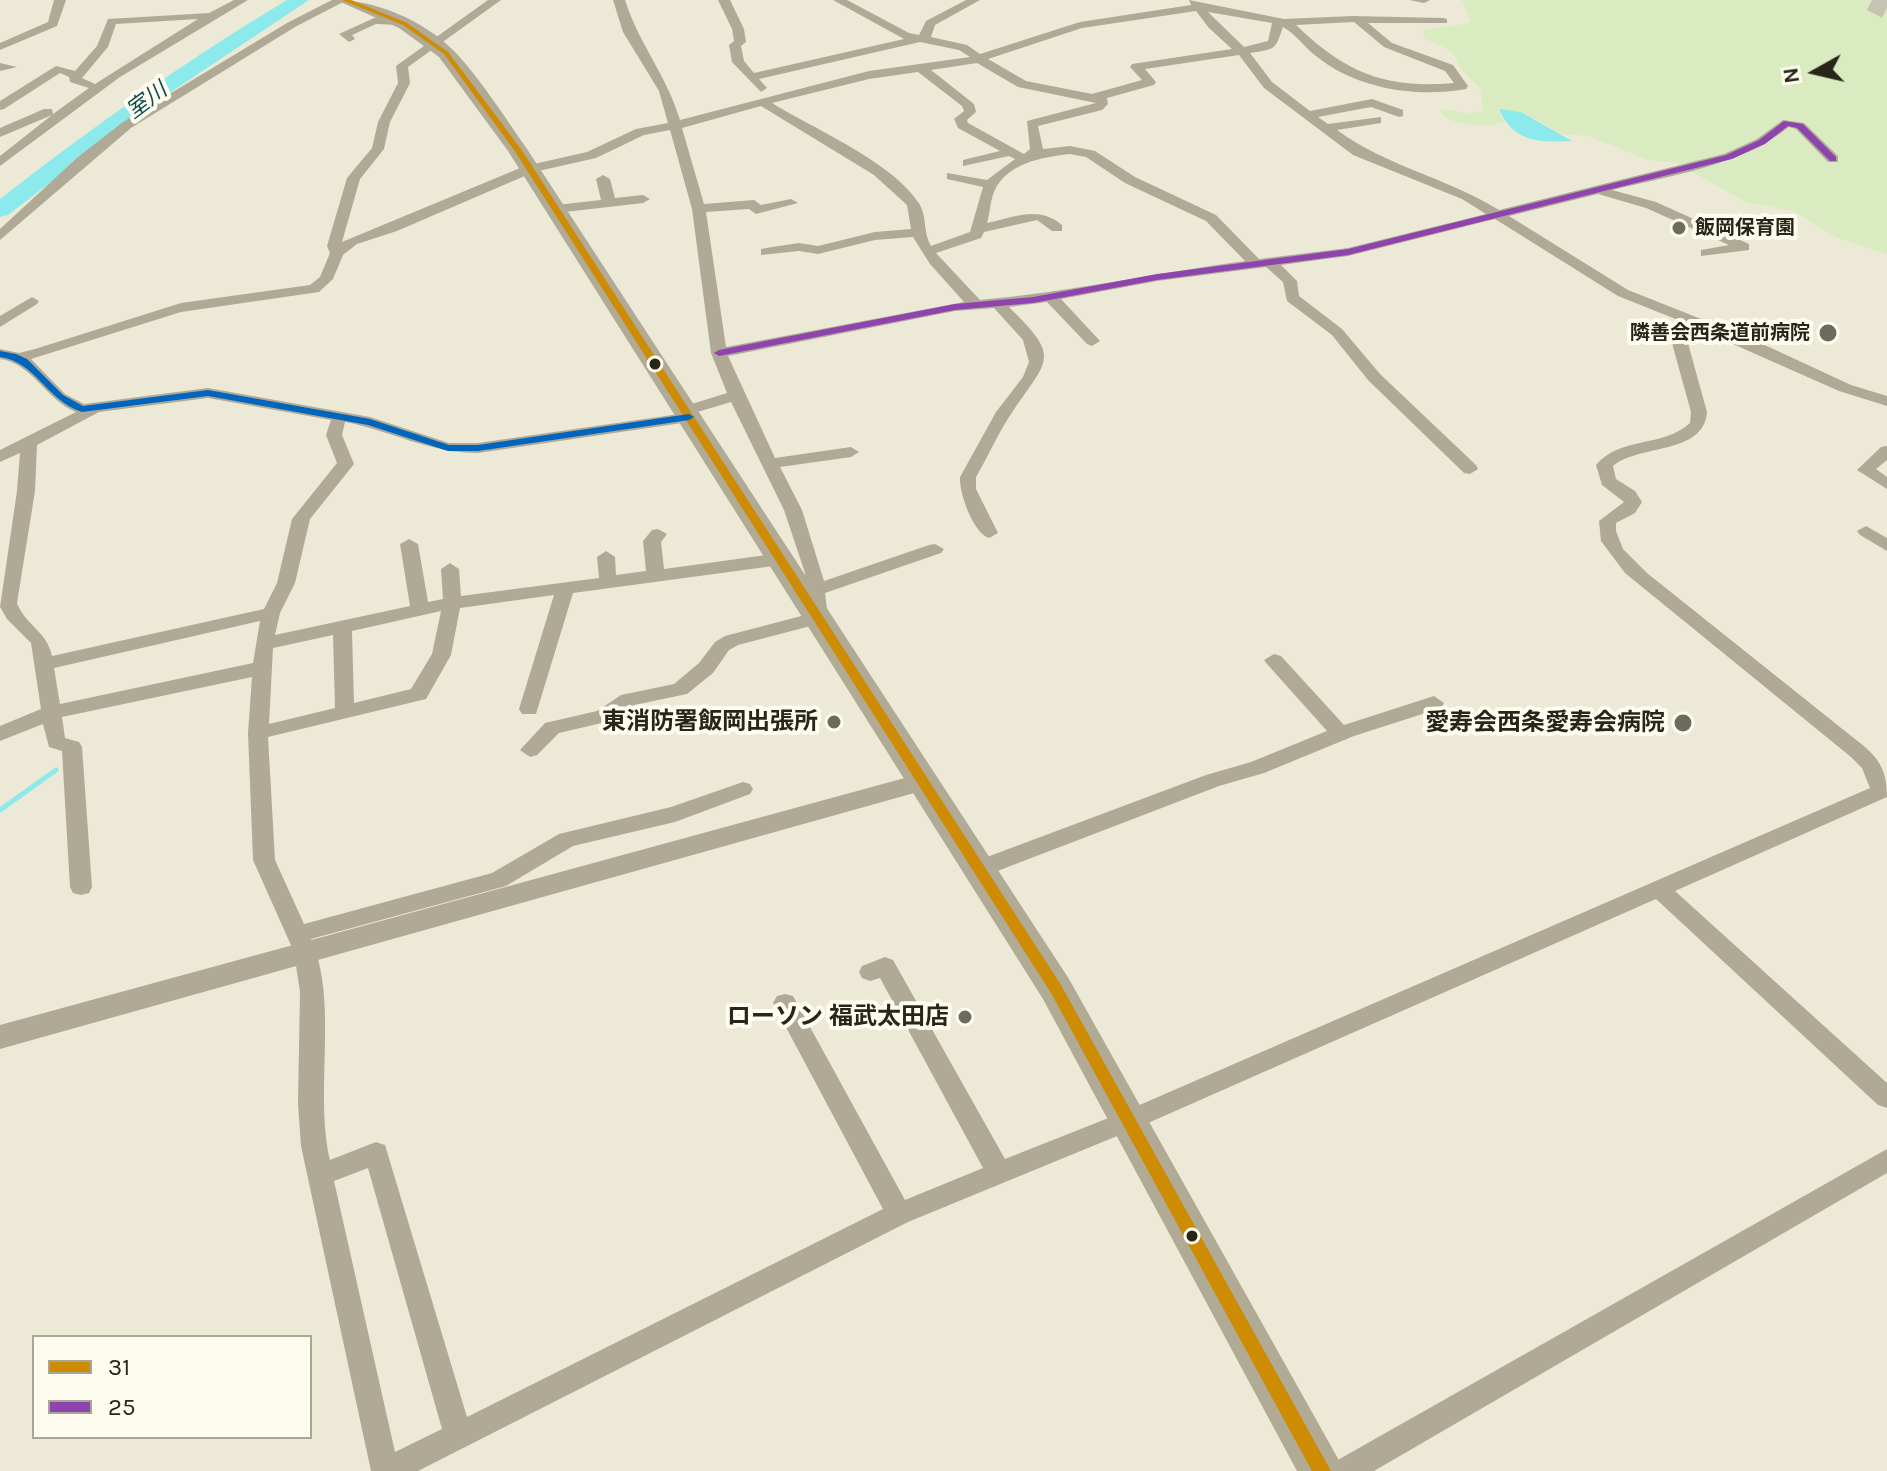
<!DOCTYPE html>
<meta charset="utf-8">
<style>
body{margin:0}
#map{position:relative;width:1887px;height:1471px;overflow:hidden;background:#ecead7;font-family:Karla,sans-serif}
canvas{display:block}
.legend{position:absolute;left:32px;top:1335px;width:280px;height:104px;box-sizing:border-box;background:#fefcef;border:2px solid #a8a699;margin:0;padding:10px 14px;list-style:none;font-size:24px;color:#282619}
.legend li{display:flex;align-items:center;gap:16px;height:40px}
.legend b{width:40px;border:2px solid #a8a699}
.north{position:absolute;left:1775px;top:32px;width:80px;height:80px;-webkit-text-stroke:6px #fefcef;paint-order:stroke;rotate:262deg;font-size:22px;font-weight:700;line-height:32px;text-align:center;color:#282619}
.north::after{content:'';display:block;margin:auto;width:28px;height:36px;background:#282619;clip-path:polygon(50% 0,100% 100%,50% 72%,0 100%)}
</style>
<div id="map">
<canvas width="1887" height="1471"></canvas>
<ul class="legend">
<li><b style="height:10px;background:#ce8c05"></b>31</li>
<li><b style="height:10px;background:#8e44ad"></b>25</li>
</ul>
<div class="north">N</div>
</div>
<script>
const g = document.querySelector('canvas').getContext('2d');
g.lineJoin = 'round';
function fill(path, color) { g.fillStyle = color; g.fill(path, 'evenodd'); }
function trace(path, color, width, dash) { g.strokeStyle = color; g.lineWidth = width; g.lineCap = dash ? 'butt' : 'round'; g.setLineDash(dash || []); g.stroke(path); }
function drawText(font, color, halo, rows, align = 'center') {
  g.font = font + ' Karla,"Noto Sans JP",sans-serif'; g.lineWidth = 8; g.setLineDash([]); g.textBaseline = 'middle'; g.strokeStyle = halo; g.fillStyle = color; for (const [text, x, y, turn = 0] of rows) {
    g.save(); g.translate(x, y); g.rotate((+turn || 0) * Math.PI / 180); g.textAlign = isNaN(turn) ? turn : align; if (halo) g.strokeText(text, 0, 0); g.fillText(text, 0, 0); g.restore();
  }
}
fill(new Path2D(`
 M1462 0H1887V254L1837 238 1793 211 1748 203 1676 163 1648 160 1588 136 1561 134 1538 120 1498 111 1505 122C1485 128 1461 127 1443 116L1441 110C1457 108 1468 117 1483 110L1480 89 1459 67 1455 56 1447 49 1425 39 1422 31C1436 25 1454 28 1471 22Z`), '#daebc1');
fill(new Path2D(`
 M1499 109 1521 112 1572 141C1539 143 1513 142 1499 109Z`), '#8ceaed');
trace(new Path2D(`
 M0 810 56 770`), '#8ceaed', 5);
fill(new Path2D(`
 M287 0H309L153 104 8 215 0 217V199C92 127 187 60 287 0Z`), '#8ceaed');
trace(new Path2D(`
 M1872 0 1887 8`), '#c5c3b1', 22, [22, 11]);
fill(new Path2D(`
 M54 0H66L57 26 0 50V43L48 22Z
 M234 0H248L120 77 0 166V156L52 115 0 137V128L44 109H52L53 114 89 88 70 82 69 77 60 73 4 109 0 110V101L56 66 75 71 97 46 108 19 209 13ZM198 19 95 84 82 78 108 47 116 24Z
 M332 0H347L295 27 131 128 0 240V229L78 157 123 122 287 23Z
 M488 0H501L408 67 410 83 390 122 384 149 360 179 342 242 525 166 587 152 636 129 668 123 659 91 623 32 613 0H625C639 44 667 76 680 120L869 71 970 57 959 50 920 42 759 79 767 88 761 92 732 62 729 45 734 41 732 29 718 0H730L744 29 746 42 741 46 744 61 754 73 904 39 833 0H847L909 33 919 35 926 21 966 0H980L935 25 931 37 967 45 980 54 1080 22 1191 5 1189 0 1284 19 1353 16 1443 18 1447 19V23H1368L1392 43 1453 65 1468 86 1466 89C1417 98 1356 89 1316 56 1304 47 1296 34 1283 27 1275 50 1276 49 1250 53L1272 82 1310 111 1372 99 1403 110V116L1399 117 1371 107 1318 117 1328 124 1381 117V123L1337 130C1386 166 1447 178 1499 210L1724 154 1757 139 1783 120 1804 123 1838 156V162H1828L1796 129 1789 127C1738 166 1674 175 1612 190L1656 202 1749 244V250L1701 256V250L1729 245 1646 208 1598 194 1509 216 1628 290 1754 340 1851 385 1887 396V406L1839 391 1690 325 1686 336 1707 412C1704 455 1639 444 1613 466L1616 479 1635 491 1642 502 1635 513 1616 523V531L1623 549 1647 573 1865 747C1882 762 1887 775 1887 797L1675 891 1887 1083V1108L1878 1105 1656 899 1139 1127 908 1222 418 1471H371L301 1146 298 1104 300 992 294 952 253 860 248 733 252 677 62 717 65 738 79 742 82 747 92 887 89 893 81 895 73 893 70 887 62 751 49 747 43 724 0 741V726L41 709 31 643 7 619 0 607 17 491 20 453 0 462V450L76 412C46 400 32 363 0 359V349L19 353 35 349 181 303 310 285 320 277 330 253 327 246 347 178 372 148 378 122 398 83 396 66ZM1196 11 1209 28 1232 49 1132 64 1130 67 1142 80 1092 94 1026 81 988 59 1082 28ZM1208 12 1272 23 1268 41 1244 47ZM1354 22 1384 47 1445 71 1454 83C1385 89 1346 73 1296 25ZM1239 55 1264 88 1353 155 1462 199 1486 214 1348 248 1259 259 1216 215 1135 177 1095 151 1070 146 1043 149 1038 126 1102 110 1108 104 1107 98 1154 85 1156 82 1145 69ZM977 63 1018 87 1096 103 1027 121 1030 149 1024 154 968 123 967 120 976 112 974 104 931 70ZM918 72 962 106 964 111 954 119 958 128 1000 151 963 160V166L1009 156 1015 159 987 180 947 173V179L983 187 970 232 931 246C923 233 927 217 920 205 895 163 814 129 772 103L869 79ZM761 106 874 175 907 205 911 229 875 232 818 246 799 243 766 248 761 249V255L799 251 818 254 875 240 913 237 930 264 964 302 726 347 706 212 749 209 756 214 798 203 791 199 761 205 754 200 704 204 682 128ZM670 130 692 209 711 353 727 393 679 408V414L478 443H449L370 417 208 388 84 404 65 394 31 359 181 312 319 292 333 279 343 255 357 244 397 231 534 172 596 158 644 135ZM1070 154 1086 157 1125 183 1206 221 1245 261C1156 273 1069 292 980 300L936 253 981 238 984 232 1037 220 1052 231H1062V225C1039 205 1014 217 987 223 990 213 990 202 994 192 1006 163 1043 157 1070 154ZM1495 219 1618 296 1678 320 1671 328 1670 336 1691 412 1690 423C1663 448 1620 436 1596 465L1602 485 1624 502 1599 521 1601 541 1625 573 1851 757 1862 768 1870 788 1121 1113 1005 1159 893 960 885 957 862 966 859 972 862 978 870 981 880 978 983 1168 905 1200 793 996 785 994 777 996 773 1003 883 1209 467 1417 385 1145 376 1142 330 1160C314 1090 339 1002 311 939L506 886 573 846 675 822 750 794 753 789 750 784 743 782 671 807 559 834 492 873 304 924 275 860 268 737 426 699 451 655 460 608 554 595 519 709 522 714H536L573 593 781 565 790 559 781 553 664 569 661 542 667 534 658 529 652 530 643 541 646 571 616 575 615 557 606 551 597 557 599 578 461 596 459 569 450 563 441 569 443 599 428 602 418 544 409 539 400 544 410 606 275 635 280 613 295 583 310 519 354 464 342 435 345 422C393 431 428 453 478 453L689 422 697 417 694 413 731 402 784 510 805 573 809 614 725 636 715 642 699 663 674 684 621 695 597 711 545 723 520 750 530 757 537 755 559 733 610 721 634 705 687 694 713 673 729 650 738 645 826 622 828 618 825 593 941 553 944 549 935 544 929 545 824 581 802 510 780 467 851 457 859 452 851 447 775 458 728 356 955 311 994 308 1023 340 1029 362 1023 377 996 412 960 477C959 493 973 533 989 538L998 533 976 489V477C989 455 999 431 1013 411 1049 358 1061 358 1009 307L1047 302 1087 344 1092 346 1100 341 1061 299 1157 281 1266 267 1283 282 1287 301 1332 335 1368 380 1464 473 1470 474 1478 469 1476 465 1380 374 1342 329 1299 296 1297 281 1281 265 1348 256ZM208 398 331 420 326 435 337 463 292 519 277 583 264 609 52 656C47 631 25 625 17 603L35 491 37 445 99 412ZM441 611 432 654 411 689 354 703 352 631ZM260 621 253 663 60 704 54 668ZM333 635 335 708 269 724 273 648ZM368 1168 442 1429 395 1452 334 1181Z
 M1409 0H1430L1424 3Z
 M374 18 401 19 407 22 401 25 376 24 352 35 355 39 349 42 339 34Z
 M0 63 17 67 0 71Z
 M603 175 610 179 615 198 643 195 650 199 643 203 556 213 549 209 556 205 601 200 596 179Z
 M32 297 39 301 37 304 0 327V316Z
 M1887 446V460L1876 469 1887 477V489L1857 470 1881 447Z
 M1866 526 1887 538V551L1860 535 1857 531Z
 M1274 654 1281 656 1344 725 1434 696 1444 703 1441 708 1354 736 1264 773 1219 786 987 875H971L968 869 971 863 1206 775 1251 762 1327 731 1267 664 1264 660Z
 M1887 1149V1173L1374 1471H1332L1336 1461Z`), '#b0a996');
fill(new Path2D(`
 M923 773 932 776 935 782 932 788 0 1049V1025Z`), '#b0a996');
fill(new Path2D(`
 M336 0C376 0 424 21 453 50 477 74 507 120 527 149L1069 979 1345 1471H1297L1043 999 508 151 439 57 399 28Z`), '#b1ab96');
fill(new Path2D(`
 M342 0H351L407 23 448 52 521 149 1061 985 1331 1471H1312L1051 993 514 150 444 54 403 25Z`), '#ce8c05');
fill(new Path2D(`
 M1784 121 1803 124 1836 157V161H1830L1797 128 1788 126 1765 144 1732 159 1348 255 1157 280 1033 303 955 310 719 356 714 353 719 350 955 304 1033 297 1157 274 1348 249 1726 155 1759 140Z`), '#8e44ad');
fill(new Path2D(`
 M0 351 16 354 27 359 63 395 83 406 208 390 370 419 449 445H478L689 414 694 417 689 420 478 451H448L368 425 208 396 82 412C46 400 36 362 0 357Z`), '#0065bd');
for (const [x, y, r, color] of [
 [1679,228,8,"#6d6b5c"],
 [1828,333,10,"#6d6b5c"],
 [655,364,7,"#282619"],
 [834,722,8,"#6d6b5c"],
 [1683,723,10,"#6d6b5c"],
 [965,1017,8,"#6d6b5c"],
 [1192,1236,7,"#282619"]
]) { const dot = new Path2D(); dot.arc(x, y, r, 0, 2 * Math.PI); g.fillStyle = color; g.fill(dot); trace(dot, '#fefcef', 3); }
drawText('bold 20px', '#282619', '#fefcef', [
 ["飯岡保育園",1695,228],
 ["隣善会西条道前病院",1810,333,"right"]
], 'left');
drawText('italic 22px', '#0e4c51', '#fefcef', [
 ["室川",147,101,-37]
]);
drawText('bold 24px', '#282619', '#fefcef', [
 ["東消防署飯岡出張所",818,722],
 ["愛寿会西条愛寿会病院",1665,723],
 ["ローソン 福武太田店",949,1017]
], 'right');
</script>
